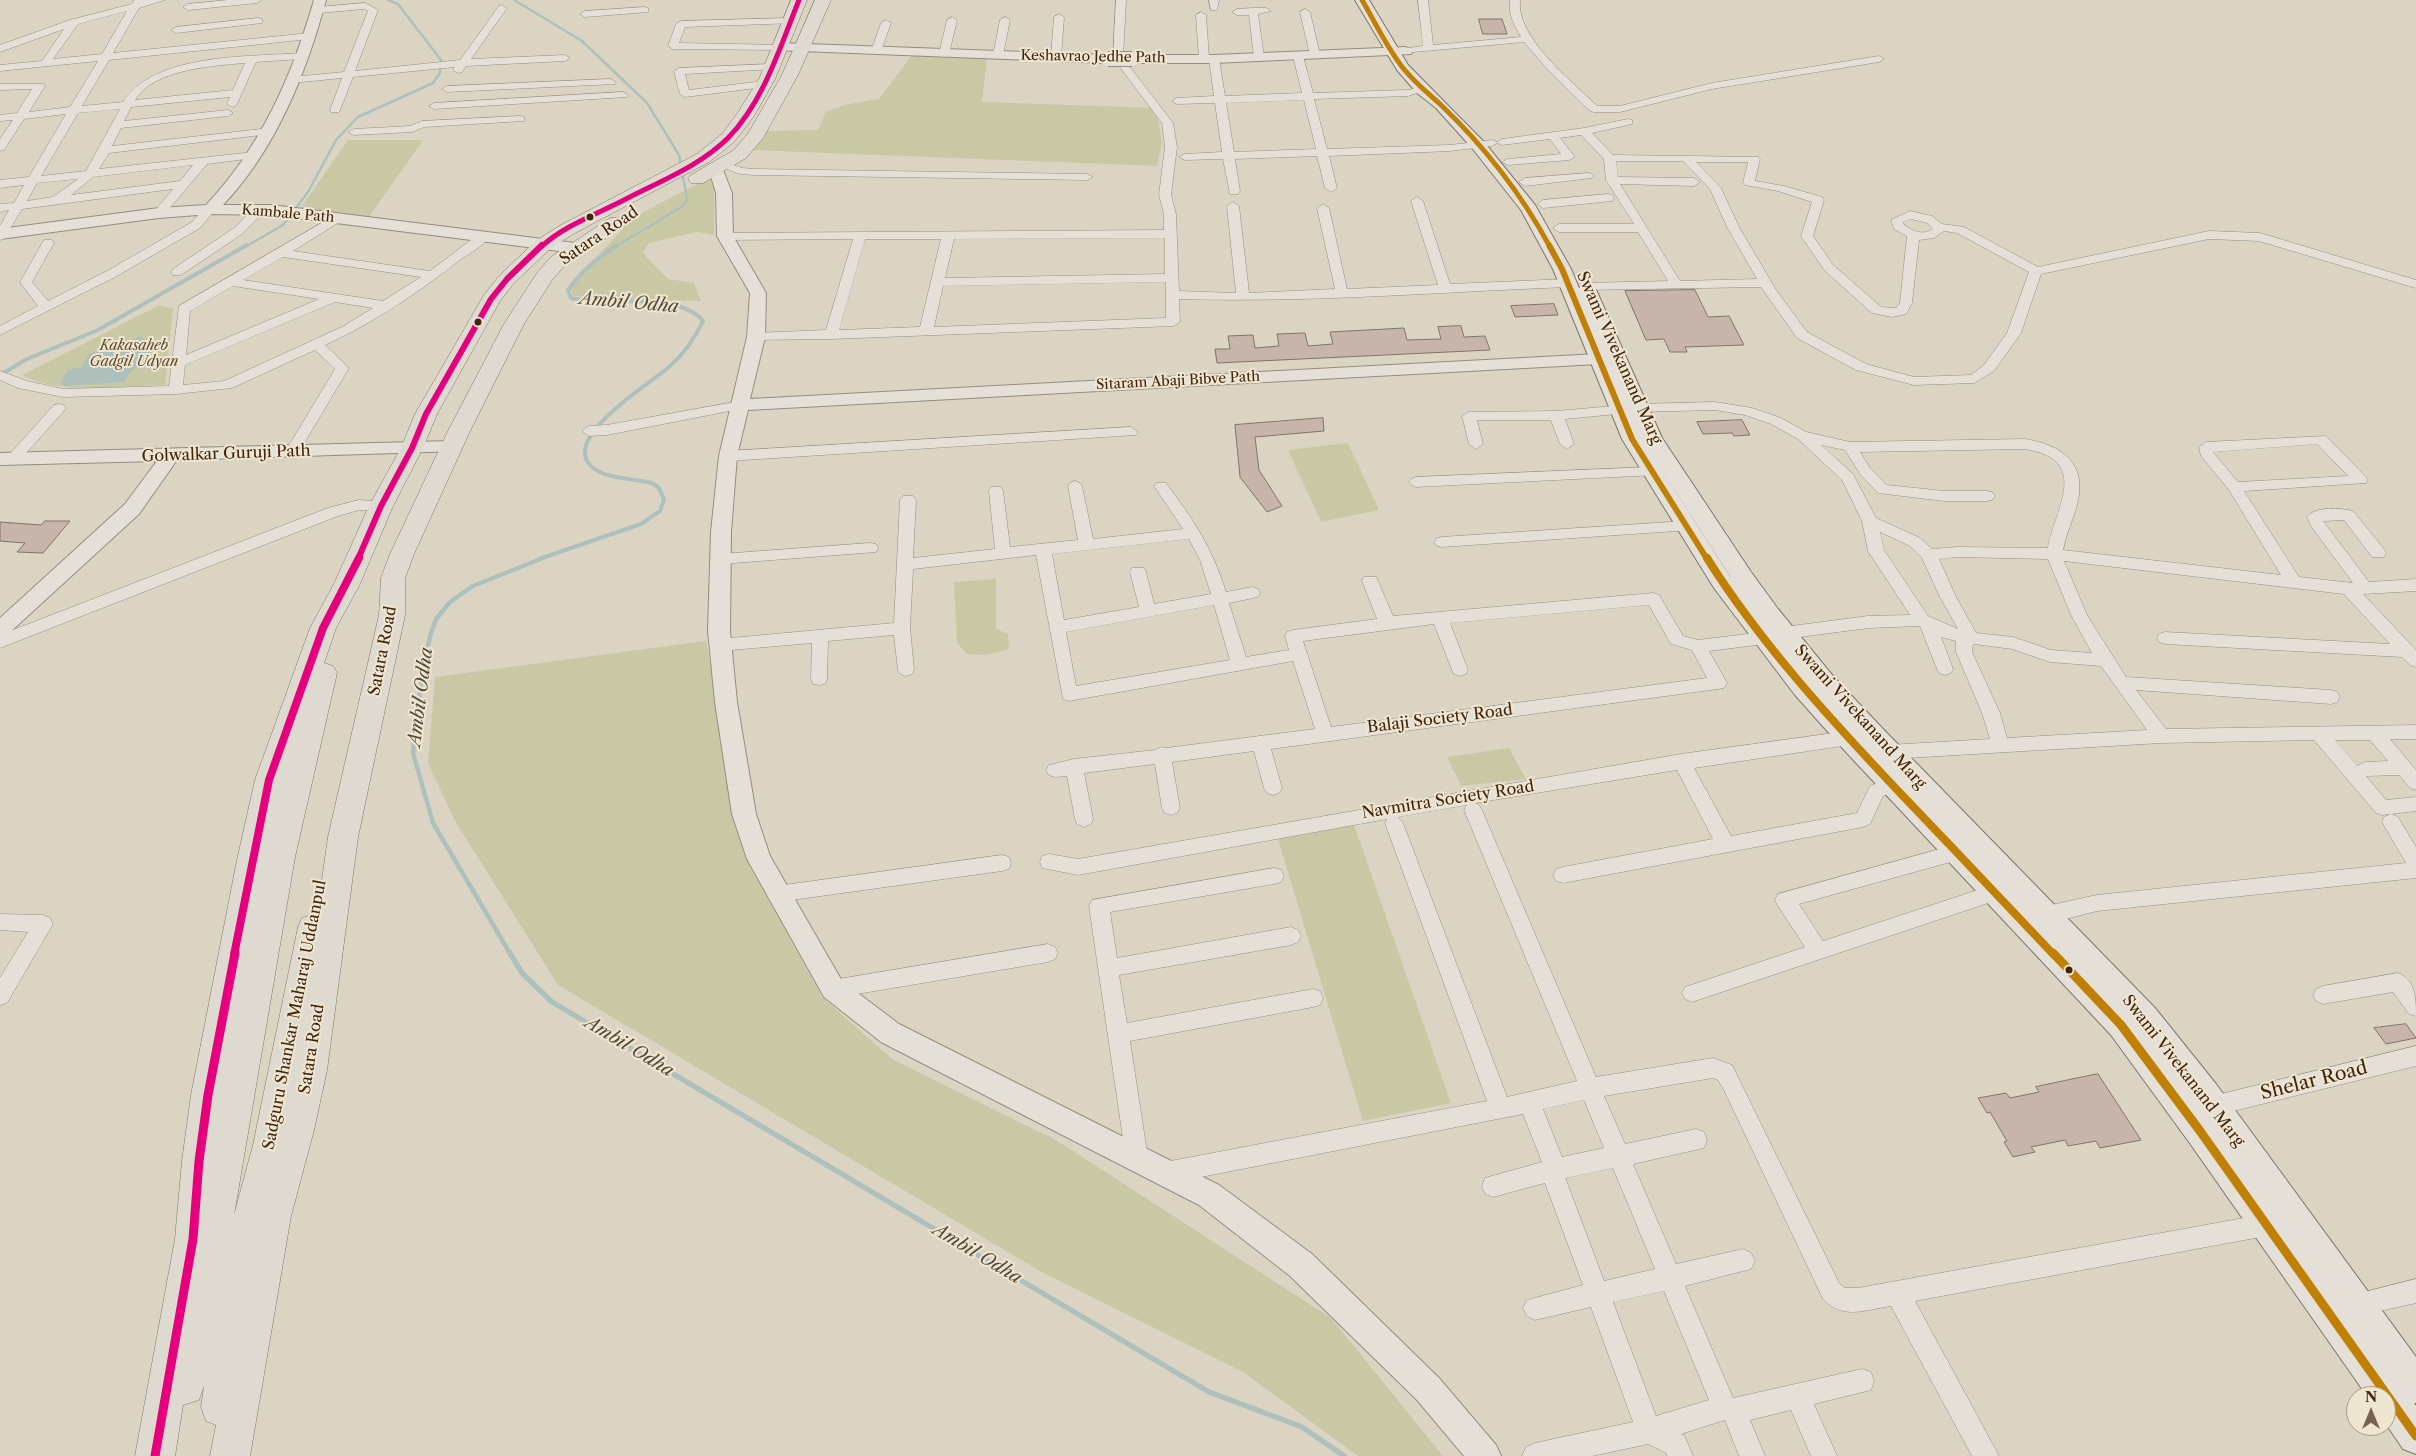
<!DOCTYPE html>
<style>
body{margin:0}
#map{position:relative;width:2416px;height:1456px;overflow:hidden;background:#dcd4c2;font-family:"Libre Caslon Text",serif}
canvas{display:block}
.north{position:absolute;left:2346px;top:1386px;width:50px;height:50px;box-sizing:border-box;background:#efe6d1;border:1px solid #a99984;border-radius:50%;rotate:0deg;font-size:14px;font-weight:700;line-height:20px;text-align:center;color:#402611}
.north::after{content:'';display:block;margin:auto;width:18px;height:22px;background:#77634f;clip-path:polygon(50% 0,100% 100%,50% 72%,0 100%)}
</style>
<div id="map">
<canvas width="2416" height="1456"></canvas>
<div class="north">N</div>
</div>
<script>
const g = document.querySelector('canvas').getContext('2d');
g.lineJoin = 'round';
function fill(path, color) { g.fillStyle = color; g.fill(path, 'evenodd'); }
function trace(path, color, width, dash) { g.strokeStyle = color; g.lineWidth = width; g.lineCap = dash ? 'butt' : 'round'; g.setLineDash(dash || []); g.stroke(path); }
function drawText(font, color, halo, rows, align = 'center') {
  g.font = font + ' "Libre Caslon Text",serif'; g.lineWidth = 4; g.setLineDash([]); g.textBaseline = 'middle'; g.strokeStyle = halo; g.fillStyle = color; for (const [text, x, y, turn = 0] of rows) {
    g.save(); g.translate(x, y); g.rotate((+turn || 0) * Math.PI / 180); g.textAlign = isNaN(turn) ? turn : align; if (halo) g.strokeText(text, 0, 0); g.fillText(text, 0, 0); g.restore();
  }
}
fill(new Path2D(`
 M912 55 987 56 982 102 1156 108 1162 143 1157 166 753 150 762 131 818 130 826 112 844 105 879 99Z
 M348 140H423L369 217 300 209Z
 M709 178 714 181V235L697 232 649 243 643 253 668 279 694 283 701 301 641 300 573 296 570 285 634 217Z
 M160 305 173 309 165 385C120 386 62 396 22 375Z
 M1348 443 1379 510 1321 522 1288 450Z
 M996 579V629L1008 634 1009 649 986 655 967 654 957 643 954 582Z
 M706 641 745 857 822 997 892 1059 1056 1140 1331 1318 1443 1456H1358L1243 1372 1040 1271 558 985 455 821 428 763 435 677Z
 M1509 748 1526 779 1461 786 1447 757Z
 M1353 822 1451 1103 1363 1121 1277 836Z`), '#c8c8a5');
fill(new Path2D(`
 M139 336 158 346 151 363C137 366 130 369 124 382L64 386 61 383 68 369 81 368 89 354 109 348 117 351Z`), '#aec0bc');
trace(new Path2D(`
 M514 0 582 41 647 103 679 155 687 199 683 206 615 247
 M245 247 283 225 308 192 336 140 358 117 433 83 440 73 441 60 398 4 388 0`), '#aec0bc', 2.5);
trace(new Path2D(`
 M0 375 27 359 98 330 247 245
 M539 559 641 524 660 511 664 499 659 488 652 483C634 478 604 480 590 465 563 436 651 383 669 367 684 354 695 338 703 321 681 292 607 306 571 298L568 290C581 271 598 258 617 245`), '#aec0bc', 4);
trace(new Path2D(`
 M511 955 433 823 413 753 420 690 430 636 436 619 450 602 473 586 543 558`), '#aec0bc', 4.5);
trace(new Path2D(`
 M510 953 522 973 552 1002 1209 1392 1302 1427 1344 1456`), '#aec0bc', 5.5);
const building = new Path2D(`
 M1479 19H1502L1507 34H1483Z
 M1695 290 1708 317 1729 316 1744 345 1685 347 1687 352H1670L1664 339 1646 340 1625 291Z
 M1554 304 1558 315 1515 317 1511 306Z
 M1461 326 1464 337 1485 336 1490 350 1217 363 1215 349H1230L1228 336 1253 335 1255 348 1279 346 1277 334 1305 333 1308 346 1333 344 1330 332 1404 328 1407 340 1441 339 1438 327Z
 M1323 418 1324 431 1255 437 1259 470 1282 506 1267 512 1240 477 1235 425Z
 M1742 420 1750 435 1734 436 1732 433 1703 434 1697 422Z
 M45 521H70L43 553 17 552 25 543 0 541V522L41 525Z
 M2406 1024 2416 1038 2386 1044 2374 1028Z
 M2098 1074 2141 1140 2100 1148 2096 1141 2068 1146 2065 1140 2031 1147 2035 1152 2013 1157 2004 1142 2007 1141 1990 1112 1987 1113 1978 1098 2006 1093 2010 1098 2039 1092 2036 1087Z`);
fill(building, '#c7b4aa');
trace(building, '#7e7569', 1);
const minor = new Path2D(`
 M134 0H165L139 8 113 53 310 33 315 36 310 39 109 60 82 106 123 102C154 53 249 57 301 53L306 56 301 59 256 62 236 106 232 107 227 104 230 97 131 107 124 121 228 110 233 113 228 116 121 128 112 146 270 128 276 131 270 134 109 153 99 169 254 152 260 155 254 158 207 164 163 216 159 217 153 213 173 189 22 209 4 239 0 240V226L9 210 0 212V204L14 203 24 185 0 188V180L29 177 66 114 24 119 4 150 0 151V139L13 120 0 121V115L17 113 32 89 0 90V84H44L45 86 29 112 70 107 98 61 0 71V65L42 61 64 29 0 52V45L70 20 132 4ZM127 11 102 54 53 59 78 24ZM245 63 233 90 135 100C154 69 212 66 245 63ZM120 109 86 171 41 176 78 113ZM193 165 180 181 71 195 93 177ZM78 179 53 197 27 201 37 183Z
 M228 0H262L257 3 188 10 183 7 188 4Z
 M1116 0H1126L1123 58 1173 123 1177 147 1171 195 1176 214 1179 291 1236 293 1227 206 1233 202 1239 206 1249 293 1335 289 1317 208 1323 204 1329 208 1347 289 1438 285 1411 201 1417 197 1423 201 1450 284 1568 279 1574 283 1568 287C1438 292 1308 303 1179 299L1180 322 1173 326 831 339 751 340 749 337 751 334 756 333 826 330 853 239 725 240 721 239 719 236 721 233 1164 230V214L1159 195 1165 147 1162 123 1113 58ZM1165 238V274L945 278 954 239ZM865 239H941L920 327 839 330ZM1166 282V318L934 327 943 286Z
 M1209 0H1219L1217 10H1211Z
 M1418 0H1428L1433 45 1521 37C1514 25 1508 14 1510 0H1520C1516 38 1572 81 1597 106H1620L1712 83 1879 56 1884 59 1879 62 1712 89 1620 112H1594L1590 111 1549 71 1524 42 1402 53V49L1423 46Z
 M365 3 378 10 355 71 460 60 499 6 502 5 507 8 471 59 565 55 570 58 565 61 466 66 462 72 458 73 453 70 455 67 353 77 340 110 339 112H331L330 110 342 78 292 83 287 80 292 77 344 72 368 11 364 9 319 13 314 10 319 7Z
 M645 7 648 8V12L585 17 580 14 585 11Z
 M1253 8H1266L1271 11 1258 14 1264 57 1259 60 1254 57 1249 15H1237L1232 12 1237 9Z
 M1305 9 1310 12 1320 55 1315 58 1310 55 1300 12Z
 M1201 12 1206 15 1209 58 1214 56 1219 59 1225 96 1302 93 1293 56 1298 53 1303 56 1313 93 1408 90 1422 87 1427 90 1408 96 1314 99 1327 149 1450 145 1492 140 1497 142 1502 139 1584 128 1628 119 1632 120V124L1592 133 1613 155 1758 157 1760 159 1755 181 1784 186 1822 197 1824 200 1813 236 1833 265 1881 307 1896 308 1900 303 1907 236 1894 229 1891 220 1910 211 1932 216 1942 224 1964 227 2038 267 2209 231 2260 233 2416 280V288L2259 241 2209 239 2041 274 2021 333 1994 371 1974 383 1914 385 1856 370 1797 338 1761 287 1582 290 1581 287 1587 283 1668 281 1638 232H1559L1553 228 1559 224H1634L1606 180 1604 159 1581 135 1560 138 1575 157 1569 160 1508 165 1502 162 1508 159 1561 154 1550 139 1502 145 1497 143 1492 146 1450 151 1329 156 1337 188 1331 192 1325 188 1317 156 1235 159 1240 191 1238 194H1230L1223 159 1185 160 1179 157 1185 154 1222 152 1215 103 1177 104 1172 101 1177 98 1214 96 1209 59 1204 62 1199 59 1196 15ZM1304 100 1316 149 1234 152 1226 103ZM1616 161H1683L1710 189 1727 227 1757 279 1680 281 1620 184 1694 186 1700 182 1694 178 1618 177ZM1696 162H1748L1743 183 1745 185 1778 191 1812 202 1801 236 1825 271 1872 313 1892 317 1906 314 1912 303 1919 240 1934 238 1944 231 1957 233 2029 272 2007 333 1984 365 1971 375 1914 377 1866 364 1807 332 1776 290 1739 227 1721 188ZM1911 219 1927 223 1933 229C1923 236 1913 231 1904 225L1903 222Z
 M1059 14 1064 17 1061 57 1056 60 1051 57 1054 17Z
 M952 17 957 20 949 54 944 57 939 54 947 20Z
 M1005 17 1010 20 1003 55 998 58 993 55 1000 20Z
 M258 18 262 19V23L176 33 171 30 176 27Z
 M791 18 796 21 795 23 685 27 679 43 784 45 785 47 780 50 673 49 668 46 676 24 681 21Z
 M886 20 891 23 881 51 880 53H872L871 51 881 23Z
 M771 64 776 67 775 69 685 74 689 90 764 81 769 84 764 87 685 97 680 94 674 71 679 68Z
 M611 79 616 82 615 84 447 92 442 89 447 86Z
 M623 92 628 95 627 97 434 109 429 106 434 103Z
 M520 116 524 117V121L424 127 412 132 354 135 348 132 354 129 410 126 422 121Z
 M725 162 742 168 754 169 1087 174 1093 177 1087 180 754 175 740 174 721 167 719 165Z
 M1588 173 1592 174 1594 176 1592 178 1525 186 1519 182 1525 178Z
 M1608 194 1612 195 1614 198 1612 201 1543 208 1537 204 1543 200Z
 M210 205 216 209 200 228 115 277 0 335V326L38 306 20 282 44 240H52L54 243 32 282 48 301 107 271 192 222 206 206Z
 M260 206 266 210 242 234 181 275H173L171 272 173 269 234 228 256 207Z
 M337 214 343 218 341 221 293 251 430 271 480 233H488L490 236C483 246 470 253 460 260 418 293 373 323 325 345L349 368 297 455H287L285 452 335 369 315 350 232 388 176 394 63 397 18 388 0 380V371L27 381 63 389 169 386 179 306ZM283 257 421 277 383 301 243 280ZM233 286 319 299 186 355 190 311ZM335 302 373 308 344 326 224 381 183 385 185 365Z
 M740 401 745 402 747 405 745 408 607 435 589 436 582 431 589 426 607 425Z
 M1715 402 1752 408 1781 418 1806 432 1850 442 2025 439C2062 445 2088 463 2077 505 2073 520 2066 534 2063 550L2281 575 2229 490 2201 456 2199 447 2206 442 2326 436 2366 477 2368 480 2366 483 2244 491 2299 577 2353 583 2311 526 2307 517C2314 506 2342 508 2353 511L2384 549 2386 553 2384 557H2372L2344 520 2323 521 2369 582 2416 579V591L2363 594 2416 650V667L2410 665 2402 657 2165 644 2159 642 2157 638 2159 634 2165 632 2390 644 2344 594 2064 561 2087 615 2126 677 2331 690 2337 692 2340 697 2337 702 2331 704 2136 690 2166 729 2416 725V739H2390L2416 770V790L2410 788 2399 775 2366 776 2386 800 2416 797V811L2391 814 2398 817 2416 847V878L2097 911 2038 926 2031 924 2028 918 2031 912 2047 906 2097 895 2406 863 2382 822 2384 817 2391 814 2382 815 2376 813 2314 740 2161 743 1889 759 1883 757 1880 752 1883 747 1889 745 1990 739 1982 713 1956 652V641L1941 637 1953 669 1951 673 1945 675 1939 673 1937 669 1920 626 1869 628 1784 639 1778 637 1776 633 1778 629 1784 627 1868 616 1910 615 1868 551 1862 521 1842 480 1798 439 1771 424 1745 415 1715 410 1637 412 1565 419 1574 444 1567 449 1560 444 1551 420H1477L1483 444 1476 449 1469 444 1462 416 1469 412 1557 411 1637 404ZM2317 444 2348 476 2238 482 2213 452ZM1821 445 1845 450 1860 474 1878 493 1944 501H1987L1992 500 1995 496 1992 492 1987 491H1944L1887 485 1870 468 1860 452 2025 449C2092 460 2055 508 2048 548L1957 547 1932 549 1920 538 1876 518 1853 474ZM1880 532 1910 546 1922 558 1939 595 1958 629 1928 616 1884 550ZM1957 557 2048 559 2071 615 2092 653 2051 650 2013 637 1976 633 1955 595 1939 559ZM1974 644 2012 649 2050 662 2101 666 2147 730 2007 738 2000 713 1972 652V646ZM2335 740H2370L2388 761 2365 762 2357 766Z
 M59 404 64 405 66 408 64 411 18 462H8L6 459 8 456 54 405Z
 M1131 427 1138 432 1136 435 728 461 721 456 728 451Z
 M1651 467 1658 472 1656 475 1416 487 1411 485 1409 482 1411 479 1416 477Z
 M1075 481 1080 483 1082 486 1093 539 1183 529 1154 486 1156 483H1166C1194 521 1211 545 1226 592L1252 587 1258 589 1260 593 1258 597 1229 603 1246 657 1289 650 1285 636 1287 632 1293 630 1377 619 1362 581 1364 577H1376L1378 581 1393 616 1653 593 1659 595 1683 636 1698 640 1764 632 1770 634 1772 638 1770 642 1764 644 1709 651 1727 683 1724 688 1718 689 1271 749 1282 788 1279 793 1273 795 1267 793 1264 788 1254 751 1172 762 1180 808 1177 813 1171 815 1165 813 1162 808 1155 764 1084 773 1093 819 1091 824 1084 827 1077 824 1075 819 1067 776 1055 777 1049 775 1046 770 1049 765 1074 759 1155 750 1162 747 1166 748 1315 729 1293 661 1069 701 1063 699 1036 555 913 569 910 628 914 670 912 674 906 676 900 674 898 670 894 635 828 641 827 679 825 684 819 685 813 684 811 679 812 643 720 651 714 649 712 645 714 641 720 639 894 623 900 500 903 496H913L916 500 913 558 995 549 989 491 991 487H1001L1003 491 1010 547 1078 540 1068 486 1070 483ZM1189 539 1200 560 1211 594 1154 604 1146 572 1144 568H1132L1130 572 1139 607 1064 620 1052 554ZM1214 605 1230 660 1076 686 1066 632ZM1649 605 1671 644 1692 650 1707 678 1331 727 1303 641 1434 624 1452 670 1454 674 1460 676 1466 674 1468 670 1450 623Z
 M359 500 386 502 389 506 386 510H359L338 516 0 648V635L328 508Z
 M1686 521 1691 522 1694 526 1691 530 1442 547 1437 546 1434 542 1437 538 1442 537Z
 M870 543 876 544 878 548 876 552 721 564 715 563 713 559 715 555 721 554Z
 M1849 731 1855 733 1858 738 1855 743 1849 745 1694 768 1731 836 1857 813 1870 786 1893 777 1899 779 1902 784 1899 789 1883 796 1870 824 1863 827 1563 883 1556 881 1553 875 1556 869 1563 867 1713 839 1677 770 1475 803 1479 805 1482 810 1596 1077 1713 1058 1732 1065 1839 1283 1845 1288H1858L2266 1214 2274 1217 2277 1225 2274 1233 2266 1236 1915 1301 1999 1456H1972L1891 1306C1865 1310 1843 1320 1823 1299L1724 1090 1718 1080 1713 1078 1604 1096 1625 1144 1696 1129 1704 1132 1707 1140 1704 1148 1633 1164 1676 1264 1743 1249 1751 1253 1755 1261 1751 1269 1685 1286 1733 1398 1862 1369 1871 1372 1874 1381 1871 1390 1814 1404 1837 1456H1811L1791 1410 1750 1420 1765 1456H1739L1725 1420 1681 1434 1684 1435 1693 1456H1667L1666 1453 1648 1444 1592 1456H1522L1526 1447 1535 1443 1633 1422 1591 1307 1535 1320 1527 1316 1523 1308 1527 1300 1583 1285 1545 1183 1493 1197 1485 1194 1482 1186 1485 1178 1542 1162 1523 1114 1165 1184 1157 1181 1154 1173 1157 1165 1165 1162 1487 1101 1385 823 1387 819 1078 875 1042 868 1040 862 1042 856 1049 854 1078 859 1681 754ZM1467 805 1464 810 1577 1081 1507 1097 1403 823 1398 817ZM1584 1100 1604 1148 1562 1157 1543 1109ZM1613 1168 1655 1269 1604 1281 1566 1180V1178ZM1664 1291 1709 1400 1656 1416 1613 1302Z
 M1958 844 1965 846 1967 852 1965 858 1799 904 1823 941 1996 884 2003 886 2006 892 2003 898 1692 1002 1685 999 1682 993 1685 987 1805 947 1778 906 1775 900 1778 894Z
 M1002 855 1009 857 1011 863 1009 869 1002 871 777 902 770 900 767 894 770 888 777 886Z
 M1274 868 1281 870 1284 876 1281 882 1274 884 1110 912 1117 958 1291 927 1298 930 1301 936 1298 942 1291 945 1119 975 1127 1023 1313 989 1320 991 1323 998 1320 1005 1313 1007 1130 1041 1148 1159 1145 1167 1137 1170 1129 1167 1126 1159 1089 906 1092 900Z
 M0 914 43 915 50 918 53 924 7 1003 0 1005V978L28 932 0 930Z
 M1048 944 1055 947 1058 953 1055 959 1048 962 833 998 826 995 823 989 826 983 833 980Z
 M2398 973C2416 980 2416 999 2416 1016L2409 1014 2393 992 2323 1004 2316 1001 2313 995 2316 989 2323 986Z
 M2416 1046V1066L2213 1116 2205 1113 2202 1106 2205 1099 2213 1096Z
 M2416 1279V1303L2357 1316 2349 1312 2345 1304 2349 1296Z`);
const tertiary = new Path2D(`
 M314 0H326C306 74 276 149 223 205H272L575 243 581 245 583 248 581 251 575 253 272 215 210 214 159 218 0 239V229L159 208 206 205C261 147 292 76 314 0Z
 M780 43 1108 55 1115 59 1108 63 775 50 773 47 775 44Z
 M1406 47 1413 51 1411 54 1214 63H1132L1125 59 1132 55H1214Z
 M716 166 723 170 732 193 733 236 766 293 765 337 750 399 1617 353 1623 354 1626 358 1623 362 1617 363 748 410 737 456 731 532 730 631 737 702 756 814 770 856 842 981 899 1024 1219 1185 1312 1254 1439 1378 1496 1445 1501 1456H1464L1417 1400 1290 1276 1199 1205 881 1042 824 997 747 859 732 814 715 702 708 631 711 532 719 456 747 337 750 293 717 236 716 193 709 170Z
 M452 441 459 443 461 447 459 451 177 460 139 514 7 635 0 638V618L125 504 157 461 0 465V453Z`);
const secondary = new Path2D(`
 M1355 0H1369L1408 65 1484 142 1535 205 1571 269 1579 288 1582 285H1594L1662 438 1751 572 1778 609 1833 676 1883 729 2155 1008 2216 1084 2416 1357V1403H2414L2416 1406V1454L2403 1449 2386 1424V1396H2367L2189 1142 2111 1035 1845 751 1795 695 1714 588 1622 439 1553 269 1521 210 1472 148 1436 108 1417 93 1397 70ZM1642 439 1731 578 1730 576Z`);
const trunk = new Path2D(`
 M791 0H807L775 79 754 116 734 142 709 162 575 233 551 248 514 283 500 301 437 414 423 448 393 506 360 584 336 628 324 663 333 666 337 673 295 857 234 1215 253 1145 298 927 302 918 313 914 317 915 328 837 379 615 381 578 390 554 448 431 504 324 537 273 551 257 610 218H624L627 222 624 226 565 265 552 280 524 324 470 431 414 554 405 578V615L358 837 327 1070 314 1130 291 1216 250 1456H210L216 1425 206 1421 201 1407 204 1386 199 1400 183 1405 175 1456H135L175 1239 182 1161 191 1095 237 860 255 780 310 628 334 584 369 506 401 448 415 414 484 295 500 275 537 240 561 225 697 154 722 134 737 114 759 79Z
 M815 0H831L798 75 763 138 746 158 703 183H691L688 179 691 175 734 150 749 132 782 75Z`);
trace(minor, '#958c80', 1);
trace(tertiary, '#958c80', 2);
trace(secondary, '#7e7569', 2);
trace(trunk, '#7e7569', 1);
fill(minor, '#e4e0d7');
fill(tertiary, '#e4e0d7');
fill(secondary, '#e4e0d7');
fill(trunk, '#dfdad0');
const tertiaryBridge = new Path2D(`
 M1108 59H1132`);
trace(tertiaryBridge, '#958c80', 16, []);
trace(tertiaryBridge, '#e4e0d7', 14);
trace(new Path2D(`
 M1362 0C1375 22 1387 48 1403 68 1415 83 1428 93 1441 105 1484 146 1522 195 1550 247`), '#c08005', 5);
trace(new Path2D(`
 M1549 245 1562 269 1632 439 1707 559`), '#c08005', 6);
trace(new Path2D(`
 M1707 558C1761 644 1832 721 1902 795 1953 848 2003 901 2054 955`), '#c08005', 8);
trace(new Path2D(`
 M2053 953 2121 1025 2200 1131 2416 1436`), '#c08005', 9);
trace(new Path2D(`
 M541 247C563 226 597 214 624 200 658 182 700 166 728 138 764 101 780 47 799 0`), '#e5007d', 5);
trace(new Path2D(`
 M358 559 381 506 412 448 426 414 491 299 507 279 542 245`), '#e5007d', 6);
trace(new Path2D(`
 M234 955 269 780 323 628 359 558`), '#e5007d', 8);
trace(new Path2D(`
 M155 1456 193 1239 199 1161 208 1095 235 953`), '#e5007d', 9);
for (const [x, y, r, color] of [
 [590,217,4.5,"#402611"],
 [478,322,4.5,"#402611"],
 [2069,970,4.5,"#402611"]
]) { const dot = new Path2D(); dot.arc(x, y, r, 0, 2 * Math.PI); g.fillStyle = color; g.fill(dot); trace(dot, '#efe6d1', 2); }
drawText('14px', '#402611', '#efe6d1', [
 ["Keshavrao Jedhe Path",1093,57,1],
 ["Kambale Path",288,214,5],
 ["Sitaram Abaji Bibve Path",1178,381,-3]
]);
drawText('italic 14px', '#5e4c30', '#efe6d1', [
 ["Kakasaheb",134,346],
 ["Gadgil Udyan",134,362]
]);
drawText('16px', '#402611', '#efe6d1', [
 ["Satara Road",599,236,-34],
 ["Swami Vivekanand Marg",1619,358,66],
 ["Golwalkar Guruji Path",226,454,-2],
 ["Satara Road",383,651,-79],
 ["Swami Vivekanand Marg",1860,717,48],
 ["Balaji Society Road",1440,719,-7],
 ["Navmitra Society Road",1448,800,-9],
 ["Sadguru Shankar Maharaj Uddanpul",295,1015,-79],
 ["Satara Road",312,1049,-81],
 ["Swami Vivekanand Marg",2183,1071,52]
]);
drawText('italic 18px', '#564a3b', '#efe6d1', [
 ["Ambil Odha",629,303,5],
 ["Ambil Odha",421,697,-83],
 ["Ambil Odha",629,1047,31],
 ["Ambil Odha",977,1254,31]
]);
drawText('19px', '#402611', '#efe6d1', [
 ["Shelar Road",2314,1081,-14]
]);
</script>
